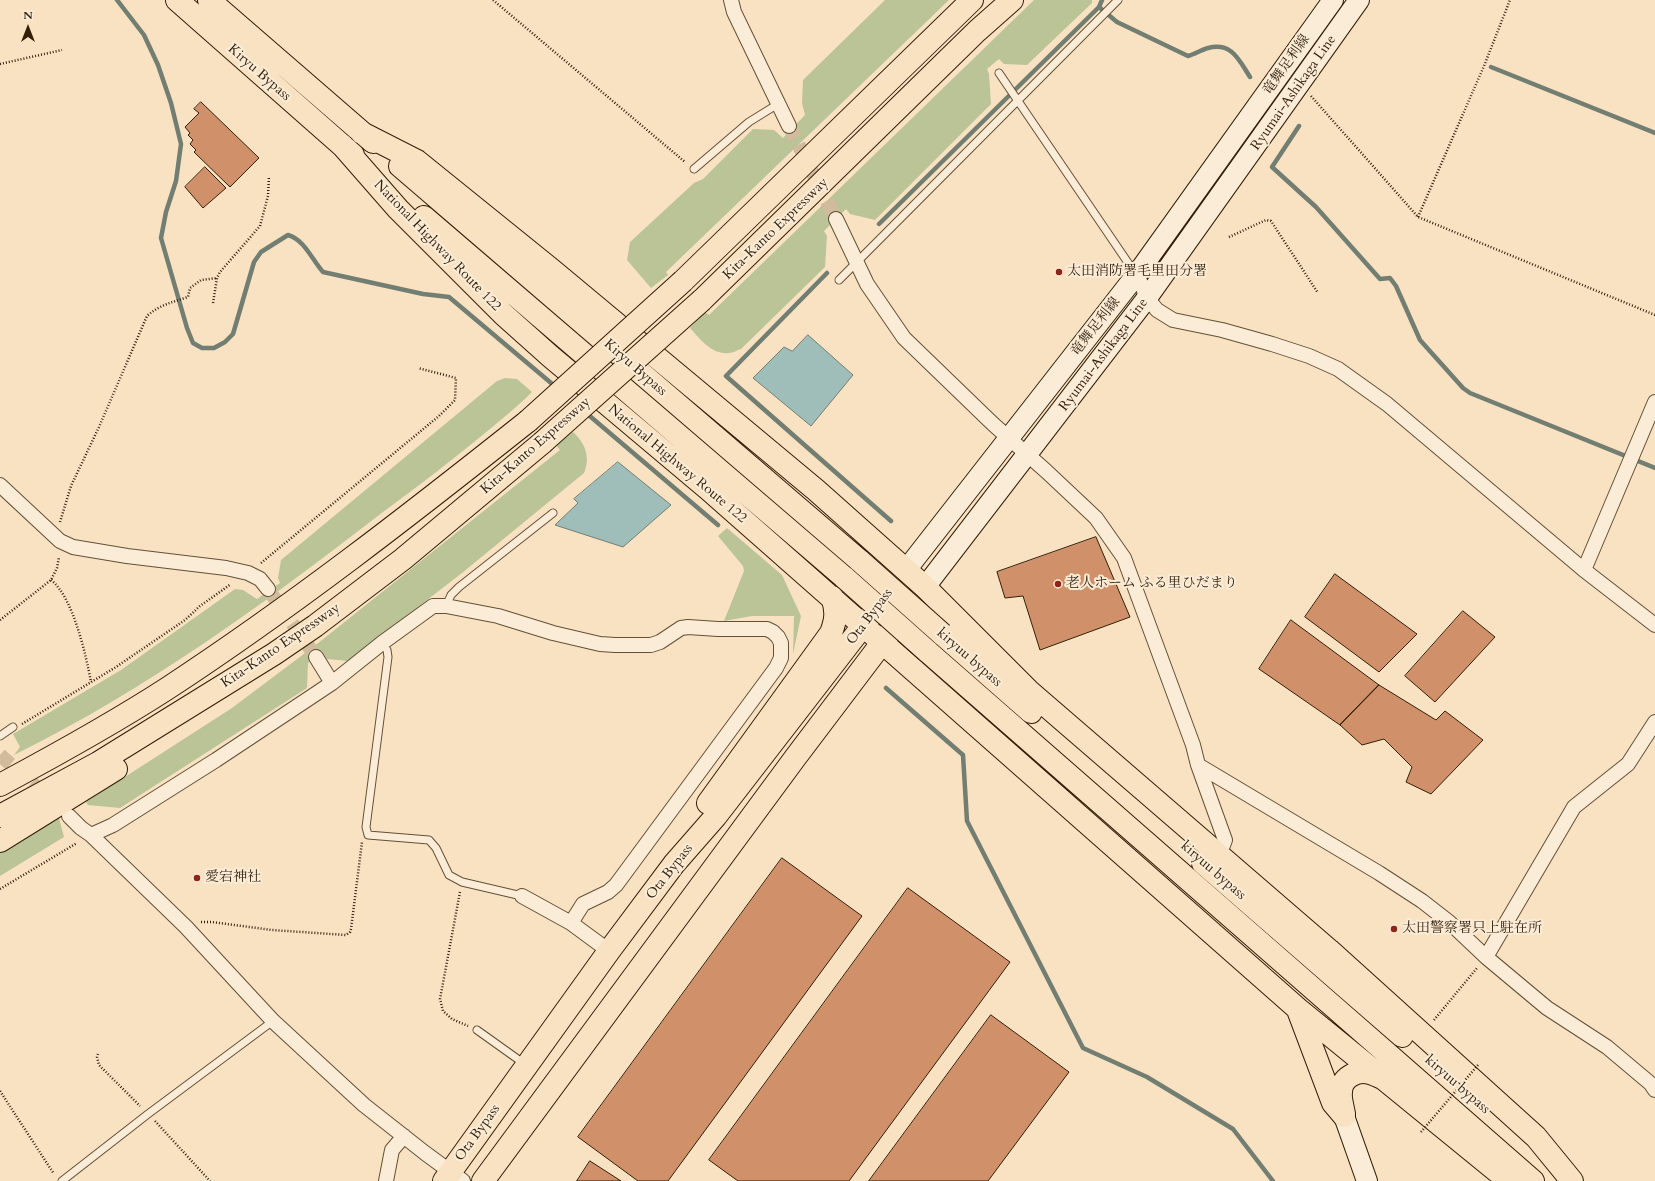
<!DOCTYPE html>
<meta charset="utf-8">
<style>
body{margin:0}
#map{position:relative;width:1655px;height:1181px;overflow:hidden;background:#f9e2c2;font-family:Cardo,serif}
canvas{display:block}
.north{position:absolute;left:8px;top:8px;width:40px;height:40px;-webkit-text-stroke:3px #fbecd7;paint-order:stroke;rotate:0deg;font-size:11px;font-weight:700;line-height:16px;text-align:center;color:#321f08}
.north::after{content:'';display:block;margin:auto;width:14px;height:18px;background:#321f08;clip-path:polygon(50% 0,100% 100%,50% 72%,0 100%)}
</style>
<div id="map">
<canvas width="1655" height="1181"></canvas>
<div class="north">N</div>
</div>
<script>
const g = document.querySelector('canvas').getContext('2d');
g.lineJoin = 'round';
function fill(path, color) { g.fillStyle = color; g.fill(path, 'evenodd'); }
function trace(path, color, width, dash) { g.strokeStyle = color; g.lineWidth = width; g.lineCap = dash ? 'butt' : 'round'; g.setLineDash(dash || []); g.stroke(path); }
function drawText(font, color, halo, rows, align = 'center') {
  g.font = font + ' Cardo,"Noto Serif JP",serif'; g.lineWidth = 4; g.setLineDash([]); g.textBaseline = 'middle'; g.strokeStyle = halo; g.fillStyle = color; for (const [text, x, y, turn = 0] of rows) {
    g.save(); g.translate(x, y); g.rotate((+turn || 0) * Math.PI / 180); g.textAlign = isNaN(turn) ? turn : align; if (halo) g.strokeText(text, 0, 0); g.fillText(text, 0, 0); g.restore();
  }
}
fill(new Path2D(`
 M885 0H949L666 272 668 275 651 288 627 260 630 242 694 183 703 179 753 129 774 130 783 138 805 115 802 103 803 80Z
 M1034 0H1092V3L1027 65 1004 64 999 59 987 69 989 74 991 104 875 220 850 214 846 209 824 231 827 236 825 267 741 349C737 350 733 353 729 353 712 355 700 339 690 328L705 312 709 315Z
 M505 378 517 379 532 392C515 409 497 423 479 438 448 463 416 488 383 512 267 602 146 690 14 755L20 747 13 734 121 670 235 589 243 590 257 599 280 583 278 578 281 560 497 381Z
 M573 432C585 443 591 457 584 473L462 573 348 661 327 659 322 652 308 663 307 688 120 808 88 805 86 802 232 708 317 644 560 450 556 445Z
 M727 528 782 575 801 616 793 654 794 616H752L724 621 744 571 743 566 718 536Z
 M59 818 64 837 0 876V853Z`), '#bac496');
const water = new Path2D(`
 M808 335 853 375 811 426 753 378 784 347 792 351Z
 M618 462 671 505 623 547 555 525 578 503 574 499Z`);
fill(water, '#9fbdb9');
trace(water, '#737e72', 1);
trace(new Path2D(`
 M117 0 144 35 158 65 171 103 181 144 176 181 166 212 161 238 187 328 193 343 202 348H214L225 342 233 334 254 262 261 252 288 235C305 240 312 260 323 272L423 294 449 297 557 388
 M1099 7 1117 22 1188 56C1195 54 1201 50 1208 48 1232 42 1239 60 1250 77
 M1491 67 1655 133
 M1299 126 1272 167 1316 207 1380 279 1390 278 1396 286 1420 340 1463 388 1470 393 1655 468
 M879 224 1099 7 1102 0
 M827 273 726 376 891 521
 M585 412 718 525
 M886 688 963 755 967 821 1083 1048 1147 1077 1233 1129 1273 1181`), '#737e72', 4.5);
const building = new Path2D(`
 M201 102 259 158 230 187 194 152 196 150 190 144 193 140 188 135 190 133 185 127 199 113 194 109Z
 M205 167 226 188 203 208 185 187Z
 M1096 537 1130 617 1040 650 1023 596 1005 598 997 572Z
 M1335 574 1417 634 1379 672 1305 617Z
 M1463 611 1495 637 1435 702 1405 676Z
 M1291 620 1379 685 1340 725 1259 669Z
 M1379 685 1436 720 1445 711 1483 740 1431 794 1406 782 1412 767 1384 739 1362 745 1340 725Z
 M782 858 862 916 668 1181H638L578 1137Z
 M908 888 1010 962 849 1181H738L709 1160Z
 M991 1015 1069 1072 988 1181H869Z
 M590 1161 621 1181H577Z`);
fill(building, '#d0916a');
trace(building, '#321f08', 1);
trace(new Path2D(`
 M789 126 836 219
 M268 589 316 657
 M0 755 48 797`), '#d1bb9d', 14, [14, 7]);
const lane = new Path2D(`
 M999 73 1135 273
 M694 169 749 122 778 104
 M839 280 1118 0
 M446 606 451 595 459 587 553 513
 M382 643 387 650 388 657 366 827 368 835 429 840 436 848 449 875 462 882 522 896
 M0 736 13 727
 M477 1030 526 1065
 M62 1181 148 1114 273 1021`);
const street = new Path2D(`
 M731 0 734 12 789 126
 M836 219 867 284 904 338 993 424 1046 471 1096 518 1124 558 1193 745 1198 765 1225 840 1219 856
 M1137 274 1147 298 1157 310 1173 320 1222 330 1272 344 1309 356 1338 369 1387 404 1584 570 1655 625
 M0 485 60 541 73 547 127 556 226 568 248 573 260 579 268 589
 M1584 570 1655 402
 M316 657 332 683
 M1198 765 1379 873 1422 901 1449 922 1486 957 1547 1008 1607 1047 1651 1084 1655 1090
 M69 816 81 828 91 835 186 927 273 1021 364 1105 425 1153 463 1181
 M91 835 113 825 216 760 308 699 332 683 382 643 433 606H446L498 616 553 633 600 644 615 645H651L660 642 681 628 688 627 718 629H767L773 632 778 637 781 643V658L776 668 616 885 608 892 583 904 571 923
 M522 896 571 923 609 951
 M1486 957 1574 807 1628 764 1655 722
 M386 1181 392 1150 404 1136`);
const secondary = new Path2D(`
 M906 570 1137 274 1333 0
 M925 587 1147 298 1359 0
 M1344 1116 1367 1181`);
const highway = new Path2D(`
 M177 0 353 155
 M209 0 373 142
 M362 133 417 161 552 270 816 490 925 587 1029 691 1329 950 1536 1137 1572 1181
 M342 145 398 209 503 314 550 356 707 488 1298 1009 1509 1181
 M400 166 860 561
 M424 217 845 578
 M683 281 972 0
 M702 300 977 31 1012 0
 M942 634 1031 712
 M927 651 1533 1181
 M0 785C56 755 114 723 168 688 293 606 411 514 528 421
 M708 803 831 633C836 620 837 611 832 597
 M0 816 98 763 274 654 315 626 403 559 542 443
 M0 841 116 769
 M1203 863 1402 1036
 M1298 1010 1333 1103 1344 1116
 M1344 1114C1343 1107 1340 1099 1341 1092 1341 1078 1357 1069 1370 1073 1374 1074 1378 1076 1382 1078
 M444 1181 609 951 674 864 716 816 872 614
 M483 1181 795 758 891 631`);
trace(lane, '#645036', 9);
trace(street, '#645036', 16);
trace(secondary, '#321f08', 22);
trace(highway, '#321f08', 24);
trace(new Path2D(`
 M493 0 685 162
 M0 64 62 50
 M1311 96 1418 217 1655 315
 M1418 217 1484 66 1510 0
 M1229 237 1266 220 1271 221 1318 293
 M213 303 217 278 220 272 260 226 268 196 269 176
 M60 522 71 486 99 427 147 316C159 305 173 302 188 297L190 288 201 280 217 278
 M261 563 439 416 455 400 456 378 418 368
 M51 580C73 597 86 655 91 682
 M0 620 51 580 57 568 59 557
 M22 724 116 667 185 620 200 606 231 584
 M0 889 77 843
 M460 892 440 999 443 1011 452 1019 468 1026
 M201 922H212L272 930 346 935 350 932 351 929 362 842
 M1434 1020 1477 968
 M98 1054 97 1057 99 1065 140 1106
 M0 1091 54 1174
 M155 1121 210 1181`), '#321f08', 2.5, [1, 2]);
trace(lane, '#fbecd7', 7);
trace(street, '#fbecd7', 14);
trace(secondary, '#fbecd7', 20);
trace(highway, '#f9e2c2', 22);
const highwayBridge = new Path2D(`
 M528 421 683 281
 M542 443 702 300
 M860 561 942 634
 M845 578 927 651`);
trace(highwayBridge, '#321f08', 24, []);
trace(new Path2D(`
 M1421 1132 1478 1065`), '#321f08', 2.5, [1, 2]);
trace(highwayBridge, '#f9e2c2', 22);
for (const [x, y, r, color] of [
 [1059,272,4,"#8f2418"],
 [1058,584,4,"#8f2418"],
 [197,878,4,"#8f2418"],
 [1394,929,4,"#8f2418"]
]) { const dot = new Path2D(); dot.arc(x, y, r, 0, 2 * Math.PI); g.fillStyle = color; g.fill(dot); trace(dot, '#fbecd7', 1.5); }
drawText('14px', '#321f08', '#fbecd7', [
 ["竜舞足利線",1287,65,-55],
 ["Kiryu Bypass",259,73,41],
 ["Ryumai-Ashikaga Line",1294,93,-55],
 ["Kita-Kanto Expressway",776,229,-44],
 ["National Highway Route 122",437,246,46],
 ["竜舞足利線",1096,327,-52],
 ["Ryumai-Ashikaga Line",1104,355,-53],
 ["Kiryu Bypass",635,368,41],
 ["Kita-Kanto Expressway",536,446,-41],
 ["National Highway Route 122",677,464,40],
 ["Ota Bypass",870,617,-53],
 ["Kita-Kanto Expressway",281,646,-34],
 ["kiryuu bypass",969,658,41],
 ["kiryuu bypass",1213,871,41],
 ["Ota Bypass",670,872,-52],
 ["kiryuu bypass",1457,1085,41],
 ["Ota Bypass",478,1133,-54]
]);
drawText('14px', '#321f08', '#fbecd7', [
 ["太田消防署毛里田分署",1067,272],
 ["老人ホーム ふる里ひだまり",1066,584],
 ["愛宕神社",205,878],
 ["太田警察署只上駐在所",1402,929]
], 'left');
</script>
